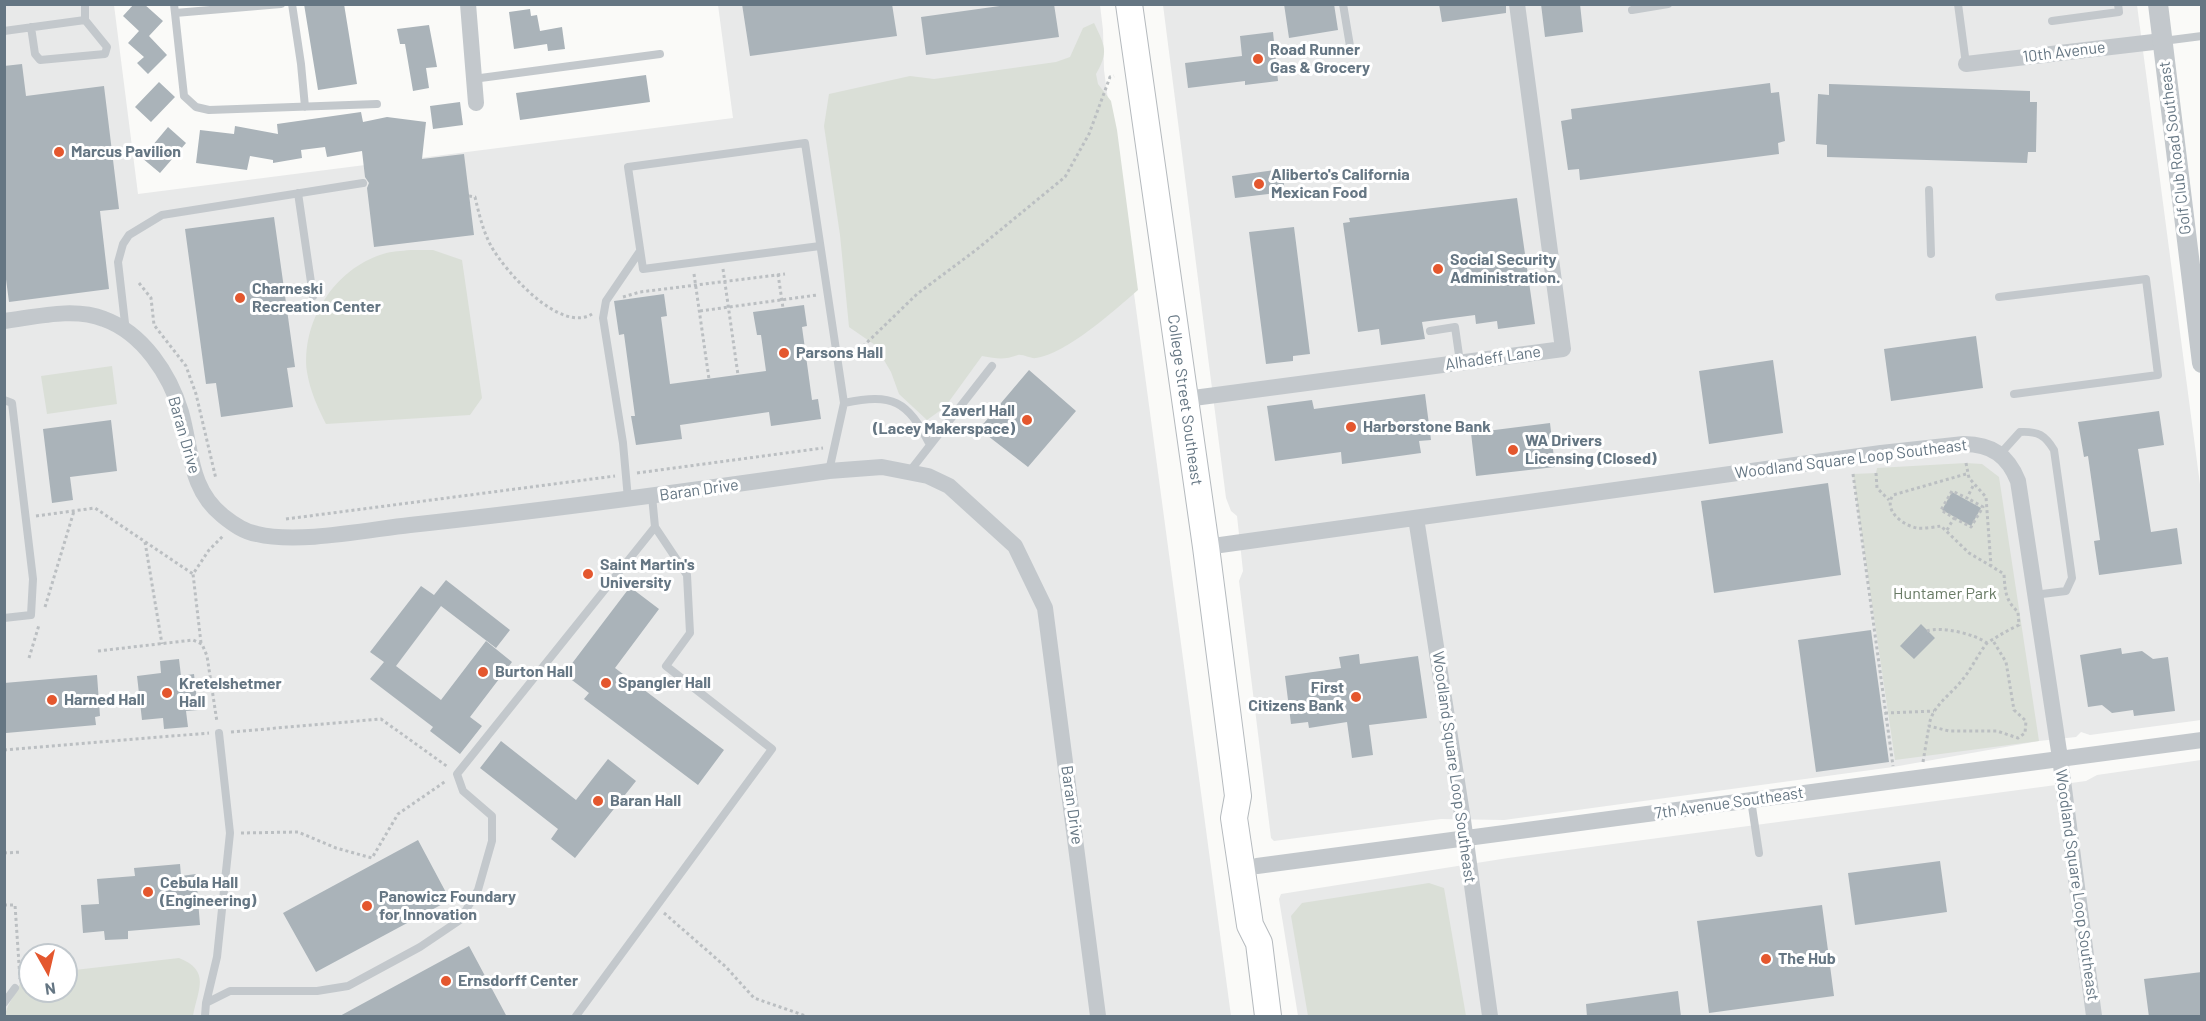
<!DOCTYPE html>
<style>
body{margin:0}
#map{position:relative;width:2206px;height:1021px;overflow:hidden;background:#fafaf8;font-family:Barlow,sans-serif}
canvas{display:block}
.frame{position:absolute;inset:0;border:6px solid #657683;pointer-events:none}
.north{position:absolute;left:18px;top:943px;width:60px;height:60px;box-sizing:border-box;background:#fff;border:2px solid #c1c8cd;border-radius:50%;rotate:172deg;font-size:16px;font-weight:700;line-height:24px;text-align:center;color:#657683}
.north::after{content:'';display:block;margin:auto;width:21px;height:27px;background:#e4572e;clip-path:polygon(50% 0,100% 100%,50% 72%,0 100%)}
</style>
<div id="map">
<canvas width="2206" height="1021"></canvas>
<div class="frame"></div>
<div class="north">N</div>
</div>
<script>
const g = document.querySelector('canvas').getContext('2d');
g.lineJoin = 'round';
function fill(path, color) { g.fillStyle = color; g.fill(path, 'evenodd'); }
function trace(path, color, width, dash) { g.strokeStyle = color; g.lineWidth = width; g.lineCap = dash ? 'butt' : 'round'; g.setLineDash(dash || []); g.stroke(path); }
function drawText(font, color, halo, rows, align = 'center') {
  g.font = font + ' Barlow,sans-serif'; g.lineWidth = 6; g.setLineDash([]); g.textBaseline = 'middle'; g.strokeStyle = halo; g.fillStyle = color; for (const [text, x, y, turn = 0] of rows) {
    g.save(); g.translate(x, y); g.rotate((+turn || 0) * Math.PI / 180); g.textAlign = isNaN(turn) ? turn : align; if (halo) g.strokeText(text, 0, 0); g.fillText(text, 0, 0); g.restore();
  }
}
fill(new Path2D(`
 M5 5H114L138 194 733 118 718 5H1100L1103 30 1104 70 1231 1016H5ZM30 955H66V991H30Z
 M1163 5H2137L2201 492V720L2090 735 2081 732 2076 737 2039 741 1893 767 1504 820 1441 819 1274 841 1271 838 1239 581 1243 571 1237 516 1231 511 1226 498Z
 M2201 760V1016H1298L1279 899 1281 894 1508 858 2086 781 2097 775Z`), '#e8e9e9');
fill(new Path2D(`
 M1094 23C1105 46 1109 52 1096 74L1098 84 1111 101 1117 130 1138 290C1115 310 1066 354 1036 358 1031 359 1023 354 1018 355 1004 360 998 359 982 356L945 407 927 420 899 394 891 372 875 345 849 327 840 235 824 126 829 94 910 76 934 79 1056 62 1070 57 1083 28Z
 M410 250H433L462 260 482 398 470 415 326 424C318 408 310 391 307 372 301 322 334 269 383 254 392 251 402 251 410 250Z
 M112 366 117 404 47 414 41 376Z
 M1966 463 1982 464 1999 477 2039 741 1895 760 1853 474 1876 473 1877 468Z
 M1429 883 1444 888 1466 1016H1308L1291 916 1302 903Z
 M179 958C211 971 198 989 193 1016H5C7 1002 18 993 22 978L30 977V991H66V971Z`), '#dadfd7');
fill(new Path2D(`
 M134 4H144L163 21 149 36 167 55 148 74 137 63 144 57 128 43 139 31 123 16Z
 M304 4H344L357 84 318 90Z
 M742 4H892L897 36 750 56Z
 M1014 4H1054L1059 37 926 55 921 17Z
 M1284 4H1334L1338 30 1289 38Z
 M1439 4H1506V13L1442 22Z
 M1541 4H1580L1583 32 1545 37Z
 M530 9 531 16 537 15 540 31 562 27 565 49 548 51 547 44 514 49 509 12Z
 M429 25 437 67 426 68 429 88 413 91 405 44H400L397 29Z
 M1273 32 1278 81 1245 85V81L1188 88 1185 63 1242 56 1240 36Z
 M22 64 26 96 104 86 119 209 100 211 109 289 9 302 4 264V66Z
 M646 75 650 102 520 120 516 93Z
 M159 82 175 97 151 122 135 107Z
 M1770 83 1771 93 1779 92 1785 141 1778 143 1779 154 1580 180 1579 169 1568 170 1561 121 1572 119 1571 109Z
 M1829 84 2030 91V102H2037L2036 152H2028L2027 163 1827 157V145L1816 144 1818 94 1829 95Z
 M460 102 463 125 433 129 430 106Z
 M361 112 363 122 387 117 426 122 422 159 464 154 474 235 374 247 367 188 369 183 365 177 362 151 327 157 325 147 301 150 302 158 273 163V160L250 156 247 170 196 163 200 130 234 134 235 126 278 134 277 124Z
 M168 127 186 143 160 173 142 158Z
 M1282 169 1285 192 1235 198 1232 176Z
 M1517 198 1535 324 1498 329 1497 321 1476 324 1475 315 1422 322 1425 339 1381 345 1379 329 1358 332 1343 223 1350 222 1349 218Z
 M274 217 295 367 287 368 293 407 221 417 216 383 206 384 185 229Z
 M1294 227 1310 354 1293 356V361L1266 364 1249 232Z
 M664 294 667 316 661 317 670 384 766 371 761 335H757L753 312 804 305 807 326 802 327 812 400 818 399 821 419 771 426 769 412 680 425 682 439 636 445 631 416H635L624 334 619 335 614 301Z
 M1976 336 1983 388 1891 401 1884 349Z
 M1773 360 1783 433 1709 444 1699 371Z
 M1029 370 1076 411 1028 467 979 429Z
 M1425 394 1431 440 1419 441 1421 453 1342 464 1341 452 1275 461 1267 406 1312 400 1314 409Z
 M2159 411 2164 445 2138 449 2151 532 2177 528 2182 564 2099 575 2094 541 2100 540 2088 456 2084 457 2078 422Z
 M111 420 117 471 70 477 73 500 52 503 43 429Z
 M1550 423 1555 467 1476 476 1471 433Z
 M1828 483 1841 575 1714 593 1701 501Z
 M1952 492 1981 508 1971 526 1942 510Z
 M446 580 510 630 496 648 441 606 396 666 441 700 486 641 512 662 470 717 482 726 460 754 430 731 433 727 370 679 384 662 370 652 421 586 434 595Z
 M630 587 659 609 615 668 724 750 698 785 584 699 589 693 564 674Z
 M1921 624 1935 638 1914 659 1900 646Z
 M1871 630 1889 762 1816 772 1798 640Z
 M2121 648 2122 654 2142 651 2153 659 2168 657 2175 711 2134 716 2133 710 2112 713 2102 705 2088 707 2080 655Z
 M1359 654 1360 664 1418 656 1427 718 1369 725 1373 755 1352 758 1347 722 1309 728 1308 722 1291 724 1285 676 1341 668 1339 657Z
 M179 659 181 676 194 674 198 710 186 711 188 727 164 729 163 718 142 720 137 676 161 673 160 661Z
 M97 675 100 716 95 717 96 725 6 733 4 683Z
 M501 741 576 800 608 759 636 781 575 858 551 839 558 829 480 768Z
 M418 840 450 900 316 972 283 913Z
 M1940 861 1947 912 1855 925 1848 873Z
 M180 864 181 876 196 874 200 925 128 931V939L105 940 104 931 83 933 81 905 99 904 97 879 135 876 134 868Z
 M1822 905 1834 996 1709 1013 1697 921Z
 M469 946 507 1017H338Z
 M2202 972V1017H2149L2144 979Z
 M1678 991 1681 1017H1587L1586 1004Z`), '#aab3b9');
const primary = new Path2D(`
 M1129 4 1206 547 1238 796 1234 818 1250 925 1259 943 1268 1016`);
trace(primary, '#b5babe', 28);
trace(new Path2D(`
 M469 196 475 197C479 214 483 231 491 246 505 271 560 334 592 314
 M723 269 738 375
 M694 274 709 379
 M778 274 783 308
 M139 283 151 298 154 325 186 366 196 394 216 479
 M623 297 640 292 785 274
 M700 311 817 295
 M850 359 917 294 976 250 1065 177 1089 134 1110 77 1114 76
 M1966 463 1969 478 1986 497 1991 566 2004 574C2005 590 2005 600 2018 612L2019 625C2008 630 1998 636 1987 643 1978 654 1972 668 1963 679 1951 695 1932 705 1929 726L1949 731H1997L2018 738 2025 733 2026 721 2014 710 2006 662 1992 639
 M637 473 823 448
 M1876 473 1877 488 1889 500
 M1853 474 1893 766
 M1966 474 1893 495C1883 510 1902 525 1917 528 1924 529 1934 527 1941 526L1969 553 1991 566
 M36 516 95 508 193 574
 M1954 518 1971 527 1983 507 1967 498
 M286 519 615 476
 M1947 530 1954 518 1941 510 1952 491 1967 498 1974 484
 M145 542 162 644
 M45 607 74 511
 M1927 631C1941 626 1975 634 1987 643
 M201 643 193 574 209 550 224 535
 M98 651 193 640 202 644 207 656 217 722
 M29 658 39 625
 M1885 713 1934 711
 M231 732 381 719 448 767
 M4 750 209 733
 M1923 762 1929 726
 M241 833 298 832 336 848 372 858 398 814 446 781
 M4 853 22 852
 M4 905H15L20 979
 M664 913 726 967 754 998 806 1016`), '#bbbfc2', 3, [3, 3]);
trace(new Path2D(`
 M174 4 184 96 196 107 209 110 377 104
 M292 4 301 64 305 107
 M1343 4 1350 46
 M1958 4 1966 64
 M1632 10 1668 4
 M175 13 281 4
 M2052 21 2119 12 2118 4
 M31 27 35 54 40 60 105 54 107 47 85 20V4
 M4 31 85 20
 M2163 41 2202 36
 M473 79 660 54
 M1929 190 1931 254
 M298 193 313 296
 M820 246 643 269 628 167 805 143 844 403 829 471
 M1999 297 2146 279 2158 375 2014 394
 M1430 331 1455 327 1460 362
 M126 332 118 262 123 244 129 235 162 215 363 183
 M4 400 12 403 33 579 31 615 4 618
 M844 403C893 393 907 400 930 445
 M2001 453 2020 432C2038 431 2045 435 2054 450L2072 578 2066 591 2034 595
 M910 471 992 366
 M628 499 623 443 603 318 606 301 640 251
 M1751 800 1759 853
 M4 1003 15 988
 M206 1003 217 957 230 833 219 733
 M205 1016 206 1003 230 991H317L348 986 420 947 460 920 478 890 492 841V816L463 791 457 774 655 527 652 496
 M576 1016 772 749 666 666 690 633 687 575 655 527`), '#c3c8cc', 8);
trace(new Path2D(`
 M468 4 476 103
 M1966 64 2162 41
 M4 321C36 317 74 307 104 319 143 333 170 375 181 412 192 451 189 489 223 516 233 524 244 532 257 534 298 544 366 530 410 525 550 510 689 491 829 471L882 467 928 476 949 486 1015 546 1045 608 1098 1016
 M1186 399 1563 349 1517 4
 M1416 518 1463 820 1490 1016
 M1206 547 1881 453 1964 444C1992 444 2008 456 2018 481L2060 758 2094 1016
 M1257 866 2202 740`), '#c3c8cc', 16);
trace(new Path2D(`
 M2158 4 2202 363`), '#c3c8cc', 20);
trace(primary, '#fff', 26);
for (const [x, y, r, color] of [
 [1258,59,6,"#e4572e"],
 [59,152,6,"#e4572e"],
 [1259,184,6,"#e4572e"],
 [1438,269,6,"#e4572e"],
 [240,298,6,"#e4572e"],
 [784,353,6,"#e4572e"],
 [1027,420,6,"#e4572e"],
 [1351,427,6,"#e4572e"],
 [1513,450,6,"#e4572e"],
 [588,574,6,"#e4572e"],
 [483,672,6,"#e4572e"],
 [606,683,6,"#e4572e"],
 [167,693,6,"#e4572e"],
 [1356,697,6,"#e4572e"],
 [52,700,6,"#e4572e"],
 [598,801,6,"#e4572e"],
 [148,892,6,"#e4572e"],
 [367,906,6,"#e4572e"],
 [1766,959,6,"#e4572e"],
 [446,981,6,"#e4572e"]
]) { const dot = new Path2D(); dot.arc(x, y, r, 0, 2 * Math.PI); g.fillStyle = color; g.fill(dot); trace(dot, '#fff', 2); }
drawText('bold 16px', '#657683', '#fff', [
 ["Road Runner",1270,50],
 ["Gas & Grocery",1270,68],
 ["Marcus Pavilion",71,152],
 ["Aliberto's California",1271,175],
 ["Mexican Food",1271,193],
 ["Social Security",1450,260],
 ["Administration.",1450,278],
 ["Charneski",252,289],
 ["Recreation Center",252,307],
 ["Parsons Hall",796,353],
 ["Zaverl Hall",1015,411,"right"],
 ["(Lacey Makerspace)",1015,429,"right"],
 ["Harborstone Bank",1363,427],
 ["WA Drivers",1525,441],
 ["Licensing (Closed)",1525,459],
 ["Saint Martin's",600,565],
 ["University",600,583],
 ["Burton Hall",495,672],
 ["Spangler Hall",618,683],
 ["Kretelshetmer",179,684],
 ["Hall",179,702],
 ["First",1344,688,"right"],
 ["Citizens Bank",1344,706,"right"],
 ["Harned Hall",64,700],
 ["Baran Hall",610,801],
 ["Cebula Hall",160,883],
 ["(Engineering)",160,901],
 ["Panowicz Foundary",379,897],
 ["for Innovation",379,915],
 ["The Hub",1778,959],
 ["Ernsdorff Center",458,981]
], 'left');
drawText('16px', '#657683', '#fff', [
 ["10th Avenue",2064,52,-7],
 ["Golf Club Road Southeast",2175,148,-97],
 ["Alhadeff Lane",1493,358,-8],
 ["College Street Southeast",1185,400,82],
 ["Baran Drive",184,435,74],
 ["Woodland Square Loop Southeast",1851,459,-7],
 ["Baran Drive",699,490,-8],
 ["Woodland Square Loop Southeast",1454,767,82],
 ["7th Avenue Southeast",1729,803,-8],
 ["Baran Drive",1072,805,82],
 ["Woodland Square Loop Southeast",2077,885,82]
]);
drawText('16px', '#687a64', '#fff', [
 ["Huntamer Park",1945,594]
]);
</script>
